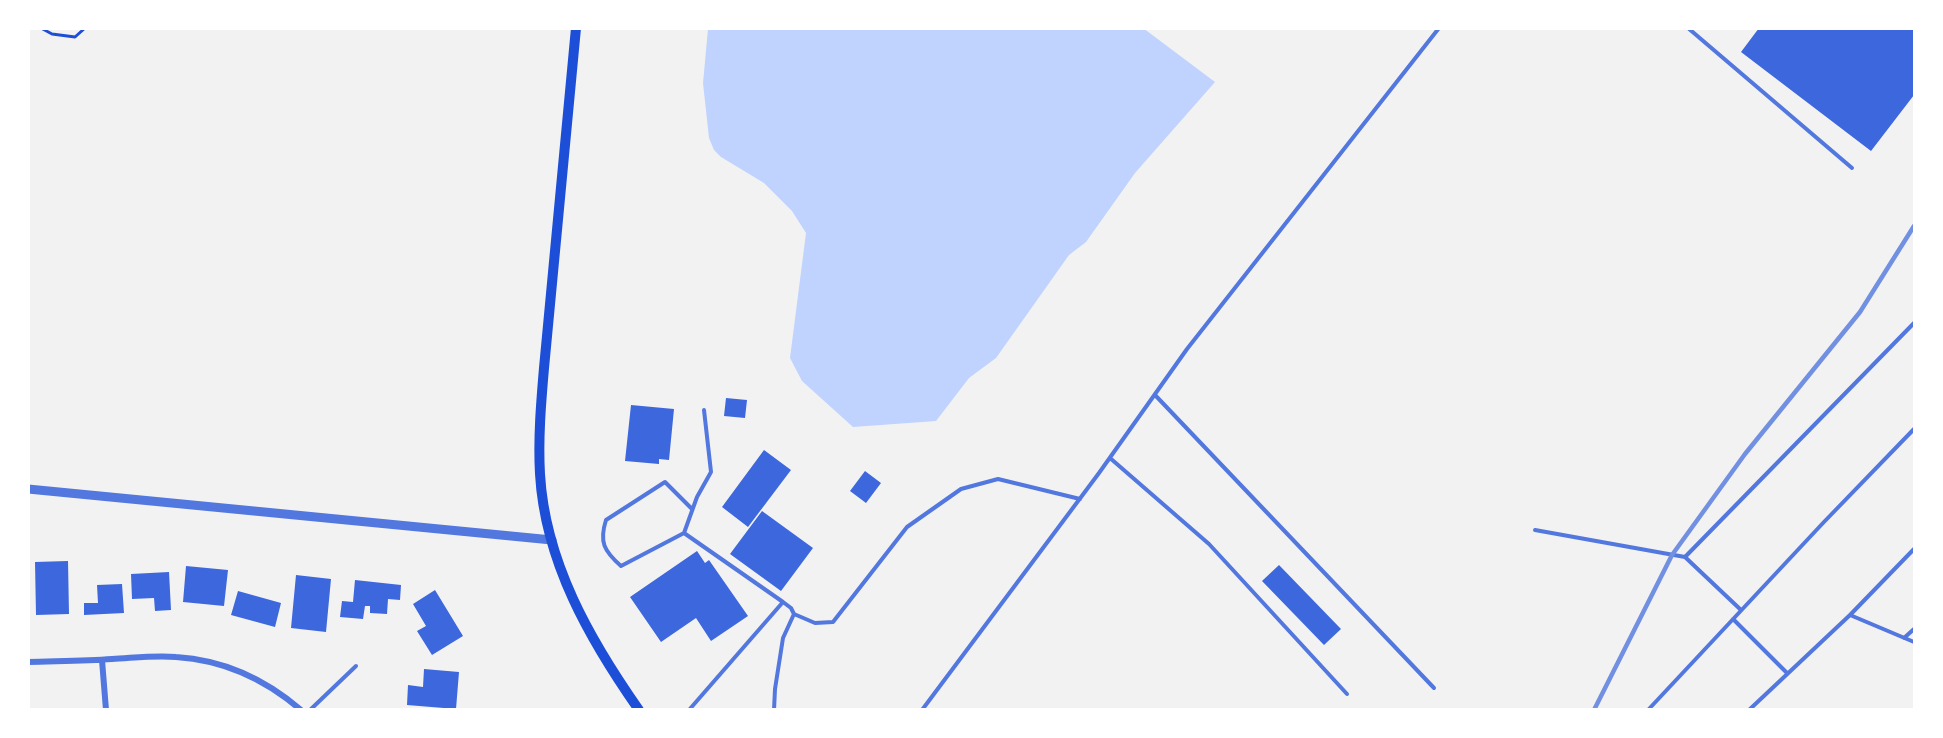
<!DOCTYPE html>
<style>
body{margin:0}
#map{position:relative;width:1943px;height:738px;overflow:hidden;background:#f2f2f2;font-family:Inter,sans-serif}
canvas{display:block}
.frame{position:absolute;inset:0;border:30px solid #fff;pointer-events:none}
</style>
<div id="map">
<canvas width="1943" height="738"></canvas>
<div class="frame"></div>
</div>
<script>
const g = document.querySelector('canvas').getContext('2d');
g.lineJoin = 'round';
function fill(path, color) { g.fillStyle = color; g.fill(path, 'evenodd'); }
function trace(path, color, width, dash) { g.strokeStyle = color; g.lineWidth = width; g.lineCap = dash ? 'butt' : 'round'; g.setLineDash(dash || []); g.stroke(path); }
fill(new Path2D(`
 M1143 28 1215 82 1135 173 1086 242 1069 255 996 358 969 378 936 421 853 427 802 381 790 358 806 233 792 211 764 183 721 157 714 150 709 138 703 83 708 29Z`), '#bfd3fe');
fill(new Path2D(`
 M1759 28H1914V95L1871 151 1741 52Z
 M726 398 747 400 745 418 724 416Z
 M631 405 674 409 669 460 659 459V464L625 461Z
 M764 450 791 470 748 527 722 507Z
 M865 471 881 483 866 503 850 491Z
 M762 511 813 548 781 591 730 554Z
 M697 551 705 563 709 560 748 616 711 641 696 618 661 642 630 597Z
 M68 561 69 614 36 615 35 562Z
 M1279 565 1341 629 1324 645 1262 581Z
 M186 566 228 570 224 606 183 602Z
 M169 572 171 610 155 611 154 598 132 599 131 574Z
 M296 575 331 579 326 632 291 628Z
 M355 580 401 585 400 600 388 599 387 614 370 613V606H365L363 619 340 617 342 601 353 602Z
 M122 584 124 613 84 615V603H98L97 585Z
 M435 590 463 636 432 655 417 631 426 626 413 604Z
 M238 591 281 603 275 627 231 615Z
 M424 669 459 672 456 709 407 705 408 685 423 687Z`), '#3d67dc');
trace(new Path2D(`
 M41 28 52 34 75 37 85 28`), '#1d4ed8', 3);
trace(new Path2D(`
 M1688 28 1852 168
 M1155 395 1434 688
 M1110 458 1209 544 1347 694
 M1535 530 1685 557 1741 610
 M684 533 621 566C604 551 599 542 606 520L665 482 692 509
 M1685 557 1914 323
 M794 614 815 623 833 622 907 527 961 489 998 479 1080 499
 M1850 615 1914 642
 M1733 619 1787 673
 M1904 638 1914 629
 M310 710 356 666
 M689 710 783 602 684 533 697 497 711 472 704 410
 M774 710 775 689 783 638 794 614 791 608 783 602
 M922 710 1099 473 1187 349 1439 28
 M1648 710 1823 523 1914 429
 M1749 710 1850 615 1914 549`), '#5277de', 4);
trace(new Path2D(`
 M102 660 106 710
 M28 662C56 661 84 661 112 659 133 658 155 655 176 657 224 660 265 679 301 710`), '#5277de', 6);
trace(new Path2D(`
 M28 489 552 540`), '#5277de', 9);
trace(new Path2D(`
 M576 28 544 368C541 403 538 439 540 474 545 562 590 640 639 710`), '#1d4ed8', 10);
trace(new Path2D(`
 M1594 710 1672 555 1745 454 1860 312 1914 226`), '#7290e2', 4.5);
</script>
